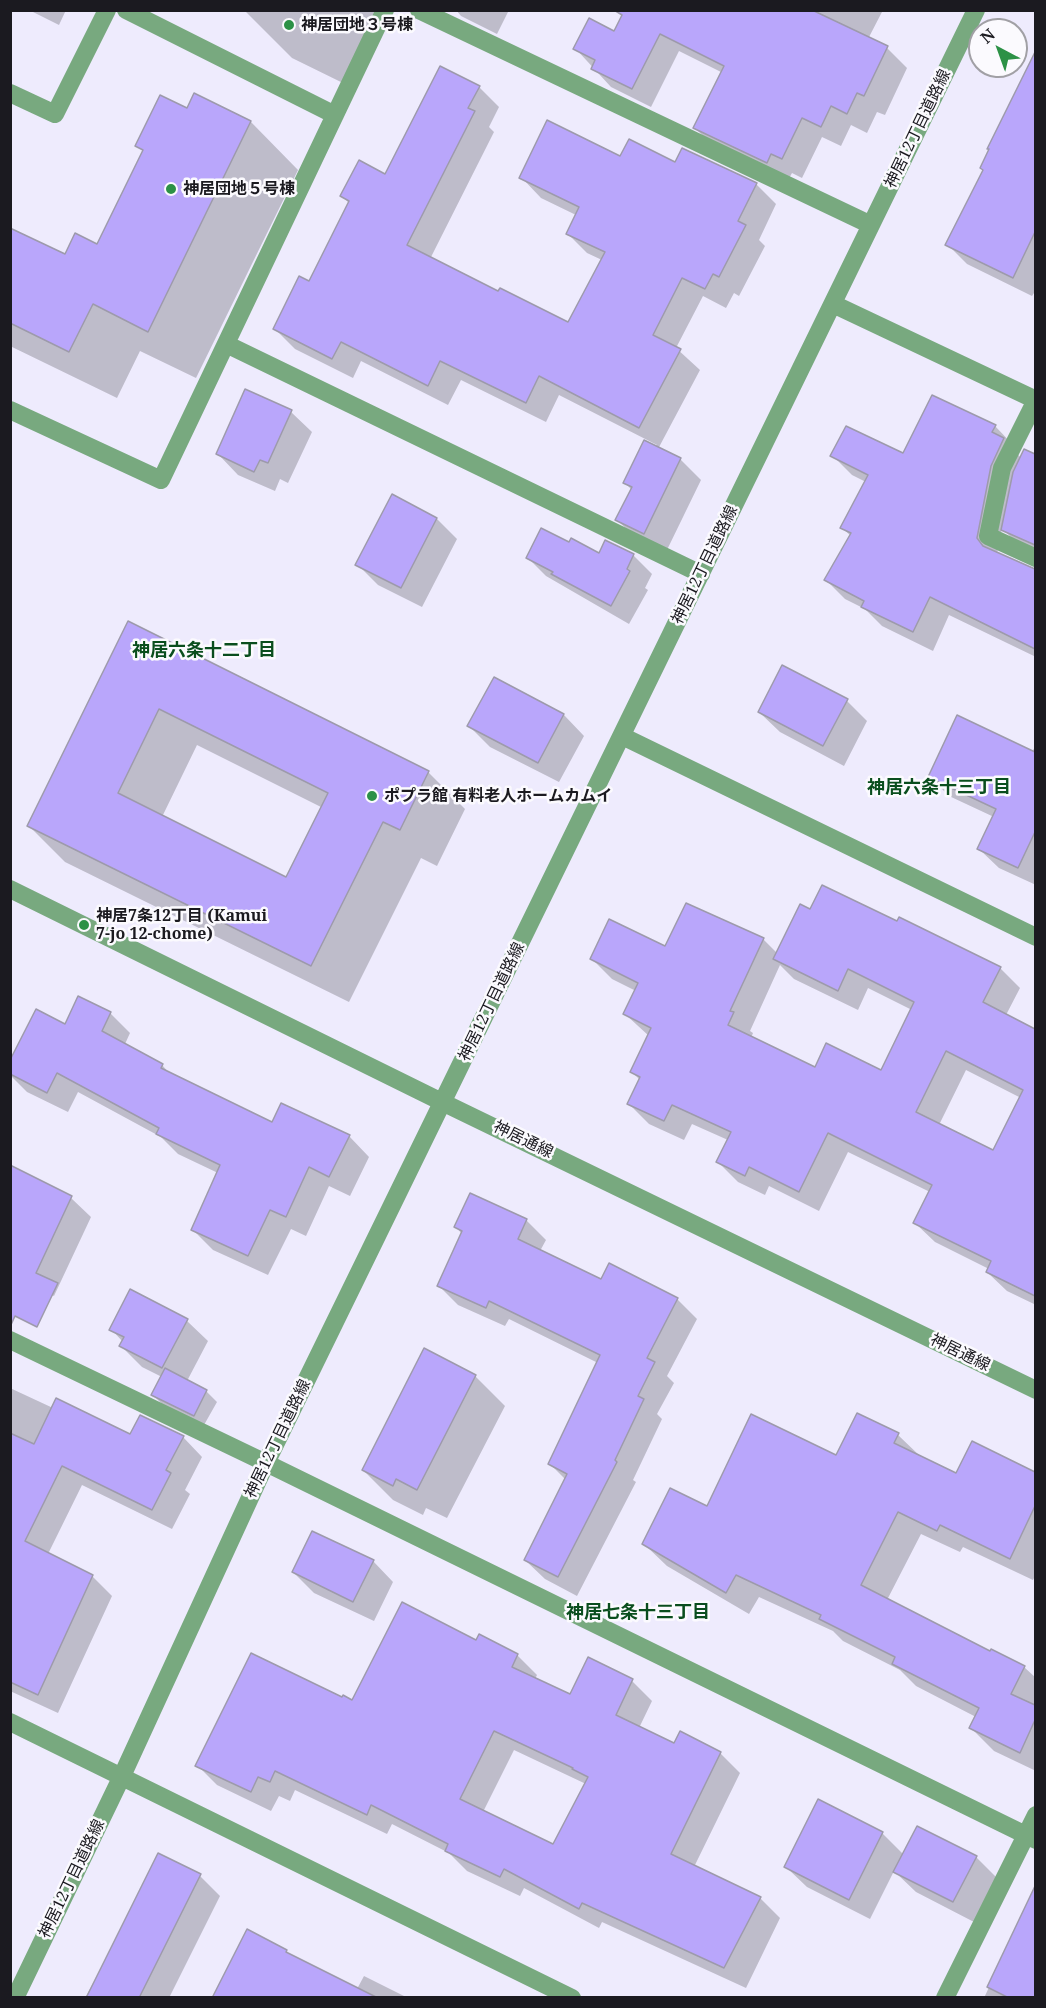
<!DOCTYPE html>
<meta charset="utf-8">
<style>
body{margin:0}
#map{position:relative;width:1046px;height:2008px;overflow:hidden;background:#eeebfd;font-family:"Noto Serif",serif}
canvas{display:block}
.frame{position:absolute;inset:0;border:12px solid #1b1a20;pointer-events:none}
.north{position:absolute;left:968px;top:18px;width:60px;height:60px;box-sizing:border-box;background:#fbfafe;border:2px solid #a1a0a5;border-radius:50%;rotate:319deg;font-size:16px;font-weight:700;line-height:24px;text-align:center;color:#1b1a20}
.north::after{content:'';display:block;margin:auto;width:21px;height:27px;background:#2c9146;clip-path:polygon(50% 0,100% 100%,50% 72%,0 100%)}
</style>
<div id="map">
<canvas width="1046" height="2008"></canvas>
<div class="frame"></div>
<div class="north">N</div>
</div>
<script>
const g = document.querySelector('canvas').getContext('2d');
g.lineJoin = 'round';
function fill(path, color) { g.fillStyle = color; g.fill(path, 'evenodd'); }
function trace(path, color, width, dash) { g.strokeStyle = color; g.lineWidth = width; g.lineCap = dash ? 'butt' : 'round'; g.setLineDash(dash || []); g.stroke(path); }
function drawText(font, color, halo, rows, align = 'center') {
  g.font = font + ' "Noto Serif","Noto Sans JP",serif'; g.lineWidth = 5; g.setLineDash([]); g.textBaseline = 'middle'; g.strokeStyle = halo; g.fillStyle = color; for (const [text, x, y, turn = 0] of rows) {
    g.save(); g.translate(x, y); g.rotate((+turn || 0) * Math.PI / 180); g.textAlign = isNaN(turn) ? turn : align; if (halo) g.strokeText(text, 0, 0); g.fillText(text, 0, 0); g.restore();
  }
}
fill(new Path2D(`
 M29 10H66L59 25Z
 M383 10 347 85 292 58 245 11Z
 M456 10H509L497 34 461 16Z
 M718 10 727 75 679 51 651 107 611 87 575 48 615 33Z
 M799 10H883L868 39 887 48 907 68 885 115 877 112 867 133 851 125 841 146 822 137 802 178 792 173 787 182 715 148 694 127Z
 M1024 79 1036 85V290L1032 296 967 264 947 244 985 170Z
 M479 87 499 107 489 127 494 132 430 259 499 293 569 324 602 260 587 253 567 233 576 215 541 198 521 177 621 158 676 164 756 184 776 204 759 240 765 246 739 296 734 293 726 308 703 296 676 348 700 370 658 449 680 459 701 480 665 554 638 540 617 520 632 490 625 483 657 445 559 395 546 422 461 380 448 405 361 361 353 378 295 349 275 329 309 283 350 204 342 196 386 176Z
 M195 95 251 122 298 170 196 378 140 351 117 398 10 346V229L65 256 97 246 144 152 137 145 188 110Z
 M291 412 312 432 288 483 280 479 275 491 238 475 218 454Z
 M995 426 1014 446 1013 449 1021 458 1025 451 1036 456V555L1022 549 1002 528 997 554 1036 570V657L949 615 933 651 882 626 865 609 845 599 826 580 851 536 842 528 866 482 852 475 832 455H904Z
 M437 519 457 539 422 607 378 585 357 564Z
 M606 542 633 555 652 574 645 588 648 590 629 624 546 576 528 558 570 544 599 556Z
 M129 623 428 772 465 809 437 866 421 858 349 1002 65 862 28 825ZM197 745 323 808 287 879 162 817Z
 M495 679 564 715 584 736 559 782 490 747 469 726Z
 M847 701 867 721 844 766 780 732 759 712Z
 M1036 745V885L999 868 979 849 994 817 949 796 930 777 1032 752Z
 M811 911 898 923 1000 968 1020 988 1006 1015 1036 1031V1305L1007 1291 987 1272 989 1269 935 1242 915 1223 930 1192 848 1152 819 1211 769 1186 765 1195 738 1182 718 1162 728 1140 692 1124 684 1140 649 1124 629 1104 640 1080 632 1072 649 1036 625 1014 636 991 612 979 592 959 666 948 763 939 777 953ZM780 965 794 979 858 1010 868 988 912 1010 882 1072 816 1069 751 1038 753 1033 750 1031ZM966 1070 1021 1098 993 1152 939 1125Z
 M110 1013 130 1033 125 1044 162 1065 171 1075 273 1124 349 1136 369 1157 350 1196 329 1186 306 1236 291 1229 268 1275 213 1250 192 1229 218 1173 178 1154 161 1137 78 1092 68 1112 27 1092 10 1075V1063L66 1026Z
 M71 1198 91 1217 54 1296 10 1275Z
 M526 1220 546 1240 540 1251 602 1281 677 1299 697 1319 667 1376 674 1383 657 1414 662 1419 633 1480 636 1482 577 1596 545 1579 525 1560 566 1480 550 1464 598 1363 509 1319 505 1326 458 1305 438 1285 462 1234 456 1227Z
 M187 1321 208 1341 187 1381 206 1391 217 1402 204 1425 163 1405 153 1395 162 1377 142 1367 121 1346 123 1342 111 1329Z
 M475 1376 505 1406 447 1518 426 1508 423 1515 393 1500 363 1470Z
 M10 1388 53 1408 131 1436 183 1437 202 1457 185 1490 190 1494 172 1529 82 1485 48 1554 92 1576 112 1596 58 1713 10 1691Z
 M898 1435 921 1457 957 1475 972 1443 1036 1474V1574L1033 1580 963 1547 960 1552 921 1534 887 1600 990 1653 1024 1667 1036 1678V1771L994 1751 971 1728 976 1717 916 1686 900 1670 843 1641 833 1631 759 1597 749 1614 667 1566 644 1544 707 1508Z
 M373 1561 393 1582 374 1621 314 1593 293 1572Z
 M477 1642 517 1655 537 1675 535 1679 571 1696 632 1681 652 1701 639 1728 675 1745 720 1753 740 1773 694 1867 760 1898 780 1918 746 1988 602 1922 599 1928 524 1888 520 1896 467 1871 449 1853 392 1824 387 1834 295 1790 290 1801 279 1796 271 1811 217 1785 197 1765 343 1699 352 1702ZM514 1750 586 1784 553 1845 483 1812Z
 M882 1833 904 1855 976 1857 997 1878 974 1922 916 1892 894 1871 870 1919 807 1887 786 1867Z
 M200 1876 220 1896 169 1998H85L97 1976Z
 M1017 1927 1033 1934 1036 1929V1998H984Z
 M286 1951 291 1957 357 1989 364 1976 408 1998H213Z`), '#0003');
const building = new Path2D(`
 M614 10H812L888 46 864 96 857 93 847 114 831 106 821 127 802 118 782 159 771 154 767 163 693 128 724 66 660 34 632 89 591 69 595 60 573 49 589 18 614 31 622 15Z
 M1035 52V232L1013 278 945 245 983 170 980 168 989 149H987Z
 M440 66 480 86 468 108 475 111 407 245 498 291 500 288 568 322 605 252 566 234 579 207 519 178 547 120 620 156 629 139 675 162 682 148 757 183 738 221 746 225 719 277 713 274 705 289 682 278 653 335 681 349 639 428 539 376 526 403 440 361 428 386 341 342 332 359 273 329 299 276 309 281 349 201 340 196 359 160 385 174Z
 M194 93 251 121 148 332 93 304 69 352 10 323V228L65 254 75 233 97 244 143 150 135 146 160 95 187 108Z
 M245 389 292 410 268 463 260 460 254 472 216 454Z
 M932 395 996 425 992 432 1004 438 991 466 977 538 983 546 1035 569V649L930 597 913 632 861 607 864 601 824 580 851 533 840 528 868 475 830 456 846 426 903 453Z
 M644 440 681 458 644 534 615 520 632 487 623 483Z
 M1024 449 1035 454V545L1001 530 1013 472Z
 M392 494 437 518 401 588 355 565Z
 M541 528 569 542 571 538 599 553 605 540 634 554 627 569 630 571 611 606 551 574 553 572 526 558Z
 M128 621 429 771 400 830 383 822 311 966 27 826ZM159 709 328 793 286 877 118 793Z
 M782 665 848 699 823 746 758 712Z
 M494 677 564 714 538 763 467 726Z
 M957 715 1035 752V832L1018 868 977 849 996 809 928 777Z
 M822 885 897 921 899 917 1001 967 983 1002 1035 1029V1296L986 1272 991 1261 913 1223 932 1185 828 1133 799 1192 749 1167 745 1176 716 1162 731 1132 672 1105 664 1121 627 1104 640 1077 630 1072 651 1028 623 1014 638 983 590 959 609 919 665 946 686 903 764 938 730 1011 734 1012 728 1025 815 1067 826 1043 881 1070 914 1002 848 969 838 991 773 959 800 904 810 909ZM946 1051 1023 1090 993 1150 916 1112Z
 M78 996 111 1012 102 1031 163 1064 161 1068 272 1122 281 1103 350 1135 329 1177 309 1167 286 1217 270 1210 248 1256 191 1230 220 1165 156 1134 159 1128 57 1073 47 1093 10 1074V1060L36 1009 65 1024Z
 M10 1165 72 1196 36 1273 58 1283 37 1327 15 1316 10 1327Z
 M470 1193 527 1219 518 1239 601 1279 609 1263 678 1298 647 1358 655 1362 638 1396 644 1399 615 1460 617 1462 558 1577 524 1560 567 1474 548 1464 600 1355 489 1301 486 1308 437 1286 462 1231 454 1227Z
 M130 1289 188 1319 162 1368 119 1346 124 1337 109 1330Z
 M424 1348 476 1375 417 1490 396 1479 393 1486 362 1470Z
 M165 1368 207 1390 194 1416 151 1395Z
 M56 1398 130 1434 140 1415 184 1436 166 1470 171 1473 152 1510 62 1466 25 1541 93 1575 38 1695 10 1682V1433L34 1444Z
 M857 1413 899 1433 894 1443 956 1473 972 1441 1035 1472V1506L1010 1559 940 1525 937 1531 898 1512 861 1585 990 1651 991 1649 1025 1666 1011 1694 1035 1705V1720L1020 1753 969 1728 979 1708 892 1664 895 1657 819 1619 821 1615 736 1575 726 1593 642 1544 670 1488 707 1506 751 1414 836 1455Z
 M312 1531 374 1560 353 1602 292 1572Z
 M402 1602 476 1640 479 1634 518 1654 512 1667 570 1694 588 1657 633 1679 616 1715 674 1743 680 1731 721 1752 671 1854 761 1897 724 1968 582 1903 579 1909 504 1869 500 1877 445 1851 448 1844 371 1805 367 1815 275 1771 270 1782 258 1777 251 1792 195 1766 251 1653 342 1697 343 1695 352 1700ZM494 1731 573 1768 572 1769 588 1777 553 1844 460 1799Z
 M818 1799 883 1832 849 1900 784 1867Z
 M917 1826 977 1856 953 1902 893 1872Z
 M158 1853 201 1874 139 1998H86Z
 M1035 1886V1998H1009L987 1987Z
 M247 1929 287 1950 286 1952 378 1998H212Z`);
fill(building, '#b9a6fb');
trace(building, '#9d9aab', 1.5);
trace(new Path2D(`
 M126 10 335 115
 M419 10 871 225
 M10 93 55 114 107 10
 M833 304 1036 400
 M226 344 701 574
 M1036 400 1002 468 988 536 1036 558
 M10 410 161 480 385 10
 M622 736 1036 937
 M10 889 444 1103 1036 1390
 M10 1340 266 1463 1036 1840
 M10 1722 572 1998
 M15 1998 122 1776 266 1463 976 10
 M945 1998 1036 1815`), '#78a97f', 18);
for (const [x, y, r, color] of [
 [289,25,6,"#2c9146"],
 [171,189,6,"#2c9146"],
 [372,796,6,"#2c9146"],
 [84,925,6,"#2c9146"]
]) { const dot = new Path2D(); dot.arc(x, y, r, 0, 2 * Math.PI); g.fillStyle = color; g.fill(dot); trace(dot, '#fbfafe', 2); }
drawText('bold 16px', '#1b1a20', '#fbfafe', [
 ["神居団地３号棟",301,25],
 ["神居団地５号棟",183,189],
 ["ポプラ館 有料老人ホームカムイ",384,796],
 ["神居7条12丁目 (Kamui",96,916],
 ["7-jo 12-chome)",96,934]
], 'left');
drawText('16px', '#1b1a20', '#fbfafe', [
 ["神居12丁目道路線",918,129,-64],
 ["神居12丁目道路線",705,565,-64],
 ["神居12丁目道路線",492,1002,-64],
 ["神居通線",523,1140,26],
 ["神居通線",960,1353,26],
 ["神居12丁目道路線",278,1439,-64],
 ["神居12丁目道路線",72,1879,-64]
]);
drawText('bold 18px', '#0a4e1e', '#fbfafe', [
 ["神居六条十二丁目",204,651],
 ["神居六条十三丁目",939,788],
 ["神居七条十三丁目",638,1613]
]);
</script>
